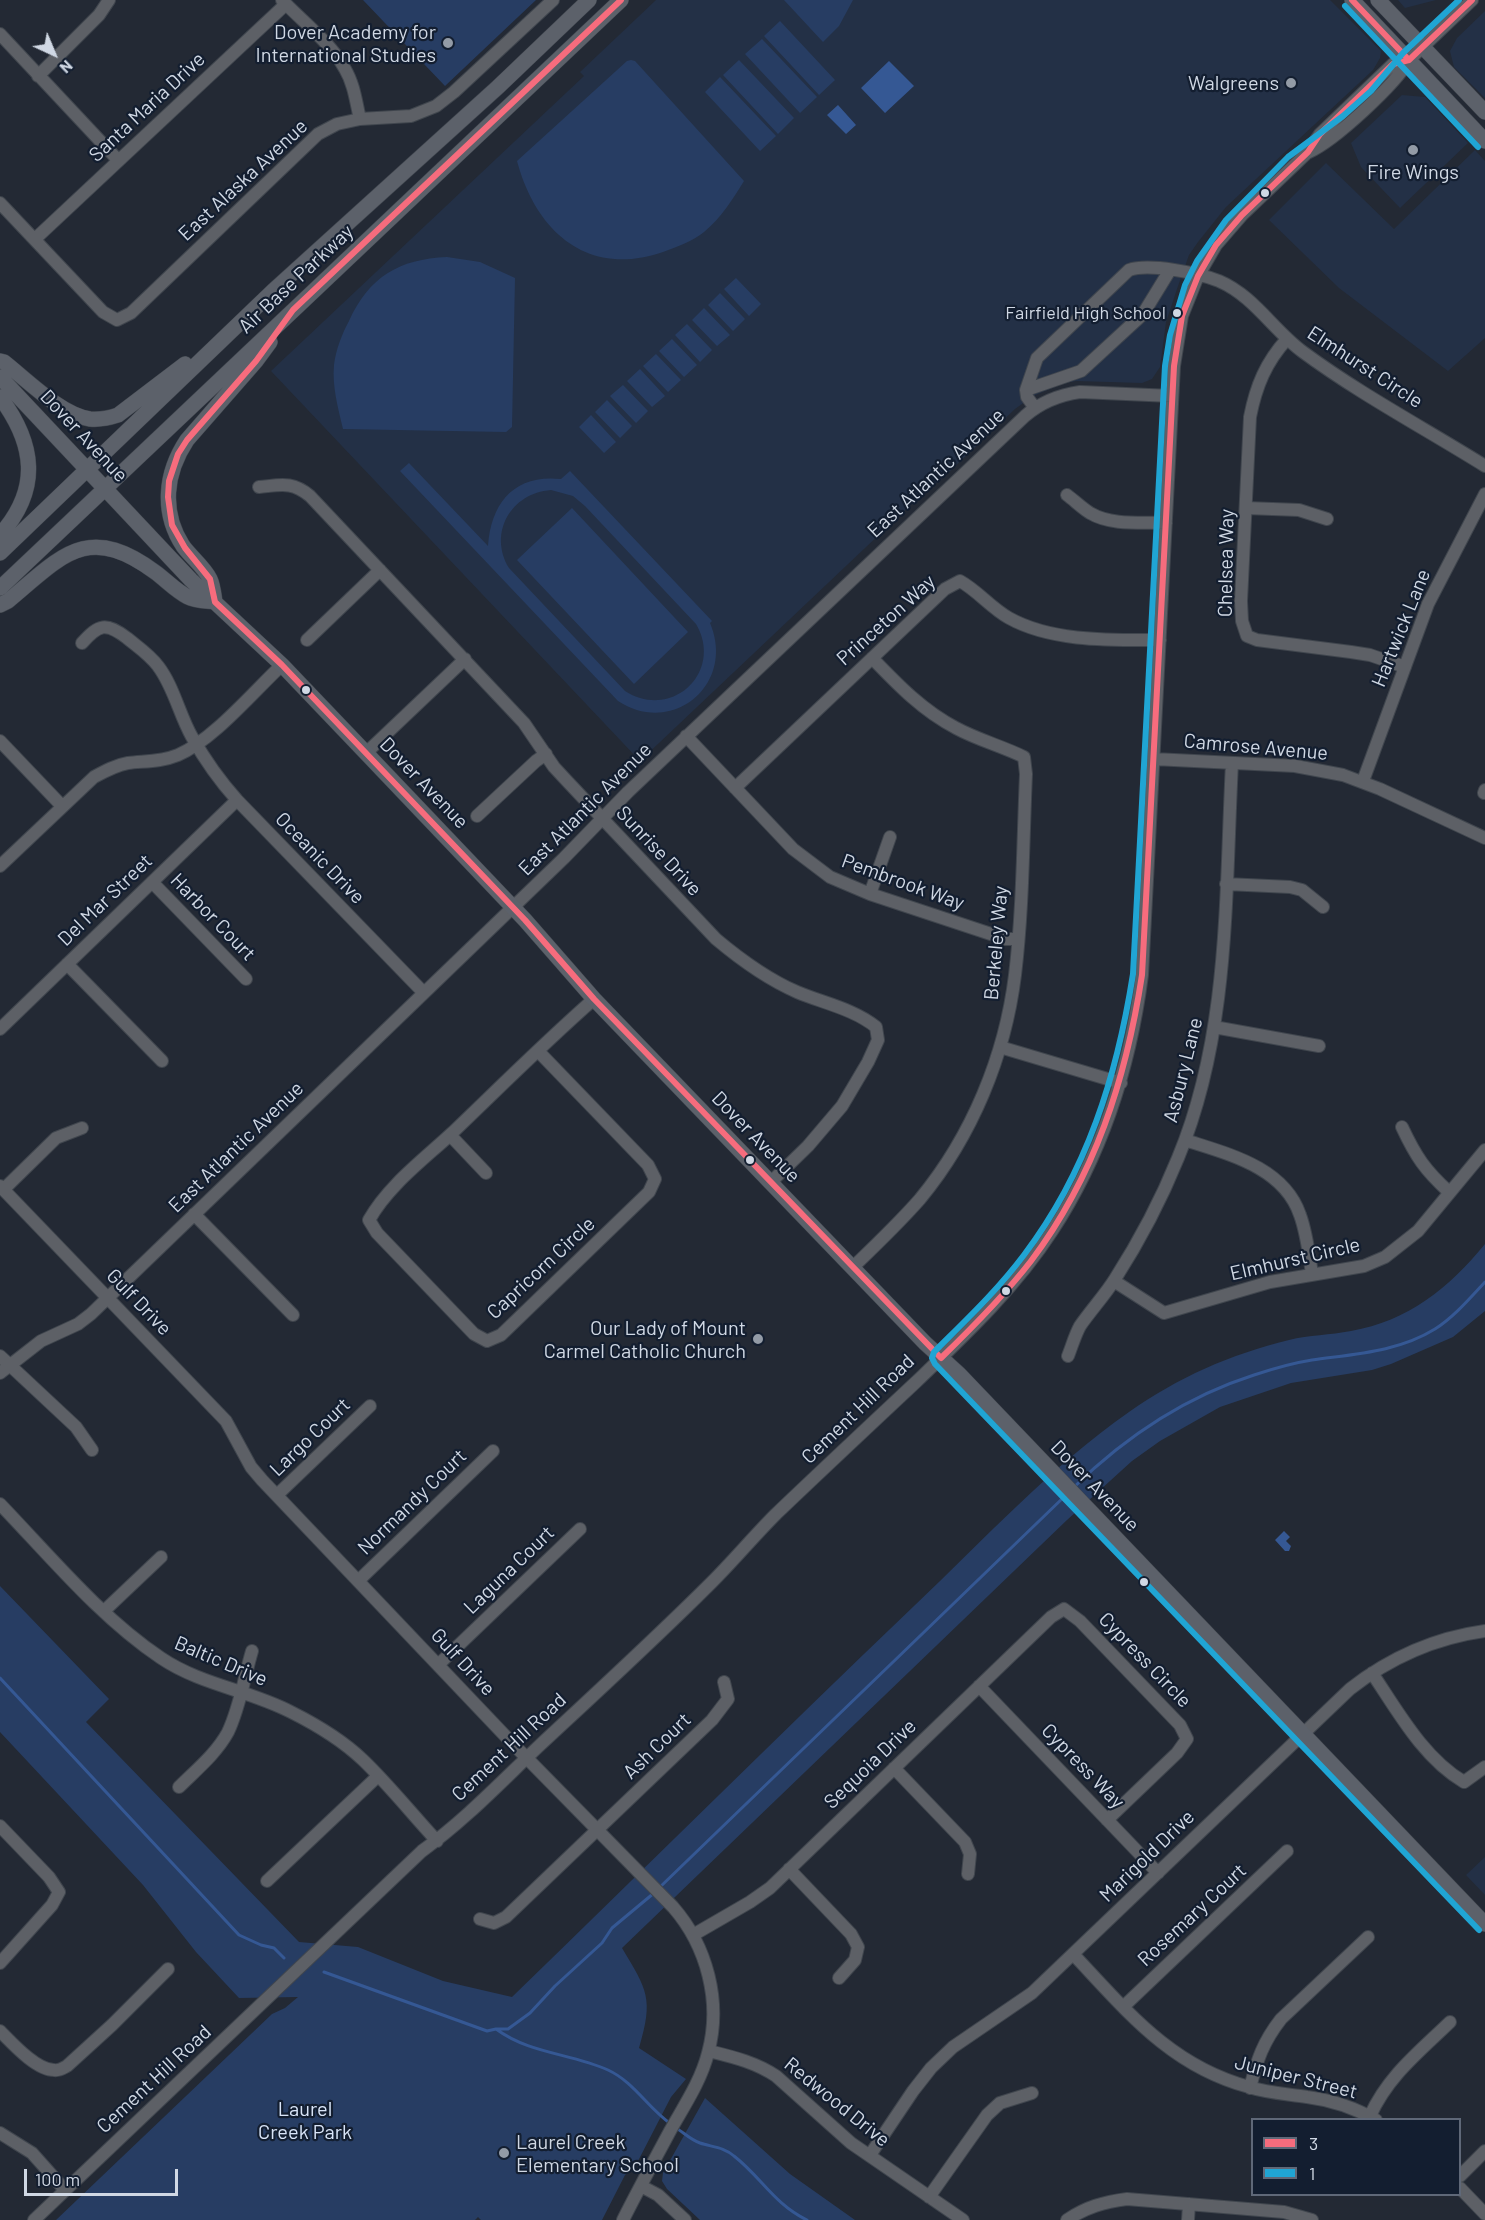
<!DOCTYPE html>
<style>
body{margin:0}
#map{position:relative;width:1485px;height:2220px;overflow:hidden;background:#232934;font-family:Barlow,sans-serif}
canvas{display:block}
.legend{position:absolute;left:1251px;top:2118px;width:210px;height:78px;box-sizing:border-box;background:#131e30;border:2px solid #5f6878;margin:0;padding:8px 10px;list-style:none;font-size:18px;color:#d0d8e4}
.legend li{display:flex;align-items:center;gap:12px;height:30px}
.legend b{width:30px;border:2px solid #5f6878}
.north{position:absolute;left:24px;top:24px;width:60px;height:60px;-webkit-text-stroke:4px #131e30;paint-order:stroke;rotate:136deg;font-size:16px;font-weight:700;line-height:24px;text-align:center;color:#d0d8e4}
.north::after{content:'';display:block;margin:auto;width:21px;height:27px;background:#d0d8e4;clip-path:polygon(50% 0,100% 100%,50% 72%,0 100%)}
.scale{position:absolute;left:24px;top:2169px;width:154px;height:27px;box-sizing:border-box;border:3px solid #d0d8e4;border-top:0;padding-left:8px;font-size:18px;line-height:21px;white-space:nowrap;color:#d0d8e4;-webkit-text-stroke:4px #131e30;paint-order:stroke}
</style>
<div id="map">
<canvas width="1485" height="2220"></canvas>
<ul class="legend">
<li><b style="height:8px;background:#f66c7d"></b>3</li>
<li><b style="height:8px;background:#20a5d4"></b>1</li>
</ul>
<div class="north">N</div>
<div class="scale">100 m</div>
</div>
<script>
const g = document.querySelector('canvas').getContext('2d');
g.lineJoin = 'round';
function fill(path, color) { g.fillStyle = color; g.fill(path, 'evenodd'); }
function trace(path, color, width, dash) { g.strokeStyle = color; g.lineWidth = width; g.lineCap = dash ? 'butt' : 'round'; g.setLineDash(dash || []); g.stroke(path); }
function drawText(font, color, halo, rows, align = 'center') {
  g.font = font + ' Barlow,sans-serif'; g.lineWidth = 4.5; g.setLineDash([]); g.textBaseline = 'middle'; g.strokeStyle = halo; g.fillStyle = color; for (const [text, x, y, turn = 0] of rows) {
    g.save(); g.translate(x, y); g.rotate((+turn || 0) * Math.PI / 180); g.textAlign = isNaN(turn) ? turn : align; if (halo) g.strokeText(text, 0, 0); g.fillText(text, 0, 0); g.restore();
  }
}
fill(new Path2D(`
 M656 0H1330L1381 51 1380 58 1373 70 1226 207 1198 242 1189 255 1177 289 1166 322 1160 367 1152 379 1142 383 1076 381 1062 384 1033 396 1015 409 949 472 924 493 921 490 919 492 921 495 640 761 271 371 584 76 580 72Z
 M1398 0H1436L1405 8Z
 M1485 11V98L1454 67 1450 51 1457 38Z
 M1402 95 1425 97 1468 143 1400 208 1361 167 1351 143Z
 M1475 150 1485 161V338L1448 371 1339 288 1269 220 1326 163 1394 229Z
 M1485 1857V1895L1466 1875Z`), '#233046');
fill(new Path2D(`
 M363 0H536L445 86Z
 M784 0H853L839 26 823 42Z
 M780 21 835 80 819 95 764 36Z
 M762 39 817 97 800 113 745 54Z
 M631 60 635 61 744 181C733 199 721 218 704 232 693 241 677 247 663 252 588 278 536 232 517 161L627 61Z
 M739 60 794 118 778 134 723 75Z
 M720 77 776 136 760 151 705 92Z
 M447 257 480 262 515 278 512 427 506 432 343 429C338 408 332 386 334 365 336 349 342 334 349 321 369 277 399 259 447 257Z
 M736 278 761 304 749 316 724 289Z
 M720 293 745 319 733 331 708 305Z
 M704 308 730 335 717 346 692 320Z
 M687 324 712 350 700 362 675 335Z
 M672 339 697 365 684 377 659 351Z
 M656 354 681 380 668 392 643 366Z
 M640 369 665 396 652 407 627 381Z
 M623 385 648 411 636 423 610 396Z
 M607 400 632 426 620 438 595 412Z
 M591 415 616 442 604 453 579 427Z
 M409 463 488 546C491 502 515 474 561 479L570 471 712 621 710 623C736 684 673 737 618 701L400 471ZM551 490 573 496 585 506 696 624C724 672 672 721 625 691L509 568C488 533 511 493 551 490Z
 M572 508 688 632 634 684 517 560Z
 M1485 1244V1311L1453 1337 1391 1364 1372 1370 1291 1383 1220 1407 1160 1441 1132 1461 1067 1520 622 1948C647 1990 654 1998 639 2048L686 2079 671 2097 637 2163 632 2171 625 2175 602 2220H481L478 2217 475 2220H56L272 2014 285 2008 298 1997 239 1998 196 1952 143 1885 0 1732V1586L109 1699 86 1722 299 1942 358 1947 443 1981 512 1997C646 1867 779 1735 914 1606 984 1540 1050 1467 1129 1412 1177 1378 1231 1354 1289 1340 1309 1335 1330 1335 1351 1331 1408 1321 1449 1288 1485 1244Z
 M705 2098 790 2174 855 2220H700L667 2189 662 2181 663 2173Z`), '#273d63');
fill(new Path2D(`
 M889 61 914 86 885 113 861 88Z
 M838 105 856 125 846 134 827 115Z
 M1284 1531 1290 1537 1286 1541 1291 1546 1289 1551H1285L1275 1540Z`), '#355894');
trace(new Path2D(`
 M1073 1488C1125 1437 1185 1397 1254 1375 1272 1369 1293 1363 1312 1360 1354 1354 1398 1352 1435 1329 1454 1317 1470 1298 1485 1282
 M0 1678 239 1935 261 1945 274 1948 284 1958
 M659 1888 1066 1495
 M324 1972 487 2031 496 2029C530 2054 570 2053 608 2070 634 2082 648 2108 671 2124
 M496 2029H508L530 2013 555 1986 602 1943 612 1928 654 1893
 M676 2128C683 2132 691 2140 700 2143 712 2147 724 2147 734 2156 761 2177 774 2204 807 2220`), '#355894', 3);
const minor = new Path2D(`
 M282 0C303 22 331 43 345 69 354 84 356 102 360 119
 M0 34 118 160
 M38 76 99 15 109 0
 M1309 152C1334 141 1396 84 1409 60L1472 0
 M0 203 103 312 117 320 131 313 318 134 337 124 360 119 411 116 436 106 454 92 553 0
 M35 239 286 4
 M1287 339C1266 362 1256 386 1250 417L1241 601 1242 621 1247 636 1257 640 1351 652 1370 655 1405 667
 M1026 390 1081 371 1143 314 1170 270
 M1035 408 1027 397 1026 390 1037 358 1129 270C1149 263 1199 273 1219 281 1254 296 1273 330 1303 352 1360 394 1424 428 1485 466
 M259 487C281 485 292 481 310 496L524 723 554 767 567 781 716 939C741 960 767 979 797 992 823 1003 854 1009 876 1027L878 1040 868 1062 842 1106 808 1146 771 1182
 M1067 495C1075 501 1082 508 1090 513 1112 526 1142 522 1166 523
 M1246 508 1299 510 1327 519
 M307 640 380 570
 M82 643C99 624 106 622 127 638 138 647 150 655 158 666 174 687 179 714 192 737 205 760 219 780 237 800L424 993
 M686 736 793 849 830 877 870 894 1006 939H1018
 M0 741 62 806
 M366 753 465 659
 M1154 759 1295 766 1343 775 1380 789 1485 838
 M1363 781 1428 604 1485 494
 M735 788 945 589 960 581C978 591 991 608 1009 618 1052 642 1111 640 1160 640
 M1484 793 1485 790
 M477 816 536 761 546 754
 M0 866 94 777C105 771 116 765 128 763 145 761 161 762 178 755 213 740 253 692 282 665
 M152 882 246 979
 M1226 884 1290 887 1302 890 1323 907
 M870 894 890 837
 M67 964 162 1061
 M1214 1027 1319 1046
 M0 1029 237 800
 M1000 1047 1121 1083
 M538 1051 648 1165 655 1179 649 1192 501 1335 487 1341 474 1334 377 1233 369 1220C388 1186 423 1160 451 1134 498 1089 545 1042 594 999
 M1402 1127C1416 1157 1425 1170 1449 1192
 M450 1135 486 1173
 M1185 1140C1228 1154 1284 1167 1300 1215 1307 1234 1309 1255 1312 1274
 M0 1186 226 1421 251 1467 262 1480 512 1743 673 1907C707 1946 722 2002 708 2053 701 2081 684 2106 670 2131 654 2161 638 2190 623 2220
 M4 1189 56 1138 82 1128
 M194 1214 293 1315
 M853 1267C876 1245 899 1223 920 1199 972 1136 1005 1056 1015 975 1023 909 1023 841 1026 774L1024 757C1002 746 978 740 956 728 923 711 898 685 872 658
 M1114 1281 1164 1313 1270 1282 1364 1266 1385 1257 1418 1231 1485 1150
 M0 1356 76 1427 92 1450
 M1068 1356C1072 1346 1075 1335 1080 1326 1091 1310 1105 1295 1115 1279 1140 1240 1161 1200 1178 1158 1230 1033 1225 895 1232 763
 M0 1373 41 1341 78 1324 91 1314 564 858 628 792 1025 416C1041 402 1059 395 1080 392L1172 396
 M277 1495 370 1406
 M0 1504C50 1556 101 1618 161 1658 201 1685 249 1690 291 1712 317 1725 342 1740 363 1760 389 1785 412 1814 437 1841
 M358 1581 493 1451
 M104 1611 161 1557
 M439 1664 580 1529
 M1372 1673C1397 1710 1423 1758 1464 1782L1485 1767
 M979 1686 1158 1873
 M894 1768 965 1842 970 1854 968 1874
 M179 1787C196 1770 216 1754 228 1732 240 1707 244 1678 252 1651
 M0 1826 49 1877 59 1892 52 1905 0 1963
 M789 1869 851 1934 858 1947 855 1960 839 1978
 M267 1881 378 1776
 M480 1919 494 1923 506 1917 712 1720 728 1699 724 1682
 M693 1935 750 1902 770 1888 1051 1617 1064 1609 1080 1621 1180 1725 1187 1739 1177 1753 1107 1820
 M1073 1954C1126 2010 1170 2066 1249 2087 1268 2093 1288 2094 1307 2097 1331 2100 1355 2108 1376 2120
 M1123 2007 1287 1851
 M0 2031C12 2043 36 2070 54 2070 59 2071 63 2068 67 2066L112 2025 168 1969
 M709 2051C733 2057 755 2062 776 2076L851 2143 963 2220
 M1250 2088C1257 2060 1263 2042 1281 2019L1368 1937
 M1370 2116C1388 2076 1419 2052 1450 2022
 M0 2133 32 2153 65 2190
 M870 2155 913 2091 931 2068 953 2047 1032 1993 1350 1689C1391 1657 1434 1638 1485 1631
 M1460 2176 1485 2151
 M641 2186 658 2195 685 2220
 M1460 2188 1485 2214
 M929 2197 987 2115 1000 2103 1032 2093
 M34 2220 422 1851C464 1821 501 1782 539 1746 597 1692 656 1638 712 1582 734 1560 754 1536 776 1514 822 1470 869 1426 916 1382 965 1335 1015 1288 1052 1231 1103 1153 1130 1067 1142 975L1174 366 1182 316 1198 276 1216 245 1242 215 1308 152 1320 134 1393 64 1409 60
 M1067 2220C1086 2207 1104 2202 1127 2199L1284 2212 1312 2220
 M1188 2220 1189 2204`);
const major = new Path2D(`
 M1352 0 1485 141
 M1378 0 1485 112
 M0 361 4 362C27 380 61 415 90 419 100 420 109 418 118 415L185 364
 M0 377 191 580 282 665 366 753 525 920 594 999 925 1343 959 1374 1485 1924
 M0 397C35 444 41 489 0 535
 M0 553 274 290 498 87 589 0
 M0 588 621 0
 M215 602C214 595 213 585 210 579 204 567 191 557 183 546 161 512 165 473 187 440L256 361 270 342
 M0 605 8 601C62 556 87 522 155 572 166 580 176 591 188 597 195 601 207 601 215 602`);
trace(minor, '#40464e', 14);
trace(major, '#40464e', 16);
trace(minor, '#5d6066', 12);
trace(major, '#5c616a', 15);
trace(new Path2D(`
 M621 0 293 310 256 361 187 440 178 454 169 481 168 497 172 525 185 548 210 579 215 602 282 665 525 920 594 999 941 1358C973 1327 1004 1296 1031 1261 1095 1176 1126 1079 1142 975L1174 366 1182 316 1198 276 1216 245 1242 215 1308 152 1320 134 1393 64 1409 60 1472 0
 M1352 0 1409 60`), '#f66c7d', 6);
trace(new Path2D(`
 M1459 0 1403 53 1371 91 1343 116 1288 157 1226 220 1197 261 1185 285 1170 335 1165 366 1133 974C1117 1076 1087 1172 1024 1255 997 1291 965 1321 934 1352L932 1358 935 1364 1479 1930
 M1345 6 1478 147`), '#20a5d4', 6);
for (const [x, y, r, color] of [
 [448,43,6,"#939ba6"],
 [1291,83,6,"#939ba6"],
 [1413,150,6,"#939ba6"],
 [1265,193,5,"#d0d8e4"],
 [1177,313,5,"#d0d8e4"],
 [306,690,5,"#d0d8e4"],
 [750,1160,5,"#d0d8e4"],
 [1006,1291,5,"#d0d8e4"],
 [758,1339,6,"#939ba6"],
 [1144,1582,5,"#d0d8e4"],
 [504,2153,6,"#939ba6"]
]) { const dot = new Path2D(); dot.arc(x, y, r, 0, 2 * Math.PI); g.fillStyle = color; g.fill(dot); trace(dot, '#131e30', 2); }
drawText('18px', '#d0d8e4', '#131e30', [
 ["Fairfield High School",1166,313]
], 'right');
drawText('20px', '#d0d8e4', '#131e30', [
 ["Dover Academy for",436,32],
 ["International Studies",436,55],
 ["Walgreens",1279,83],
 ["Fire Wings",1413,172,"center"],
 ["Our Lady of Mount",746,1328],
 ["Carmel Catholic Church",746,1351],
 ["Laurel Creek",516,2142,"left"],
 ["Elementary School",516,2165,"left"]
], 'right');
drawText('20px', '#d0d8e4', '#131e30', [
 ["Santa Maria Drive",147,107,-43],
 ["East Alaska Avenue",243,180,-43],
 ["Air Base Parkway",296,279,-43],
 ["Elmhurst Circle",1365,367,33],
 ["Dover Avenue",84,436,47],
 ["East Atlantic Avenue",936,473,-43],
 ["Chelsea Way",1226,563,-89],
 ["Princeton Way",886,620,-42],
 ["Hartwick Lane",1401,628,-68],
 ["Camrose Avenue",1256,747,5],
 ["Dover Avenue",424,783,46],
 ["East Atlantic Avenue",585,809,-45],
 ["Sunrise Drive",659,851,47],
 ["Oceanic Drive",320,858,46],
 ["Pembrook Way",903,882,20],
 ["Del Mar Street",105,900,-44],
 ["Harbor Court",213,917,46],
 ["Berkeley Way",996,943,-85],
 ["Asbury Lane",1183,1070,-76],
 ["Dover Avenue",756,1137,46],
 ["East Atlantic Avenue",236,1147,-44],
 ["Elmhurst Circle",1295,1259,-13],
 ["Capricorn Circle",541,1268,-43],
 ["Gulf Drive",139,1302,46],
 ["Cement Hill Road",858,1409,-44],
 ["Largo Court",310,1437,-44],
 ["Dover Avenue",1095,1486,46],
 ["Normandy Court",412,1502,-44],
 ["Laguna Court",509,1570,-44],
 ["Cypress Circle",1145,1660,46],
 ["Baltic Drive",221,1661,23],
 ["Gulf Drive",463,1662,47],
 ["Ash Court",657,1746,-44],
 ["Cement Hill Road",509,1747,-43],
 ["Sequoia Drive",870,1764,-44],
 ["Cypress Way",1083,1766,46],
 ["Marigold Drive",1147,1856,-44],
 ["Rosemary Court",1192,1915,-43],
 ["Juniper Street",1296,2077,14],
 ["Cement Hill Road",154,2079,-43],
 ["Redwood Drive",837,2102,39]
]);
drawText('20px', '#d9e5f8', '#131e30', [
 ["Laurel",305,2109],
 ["Creek Park",305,2132]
]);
</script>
